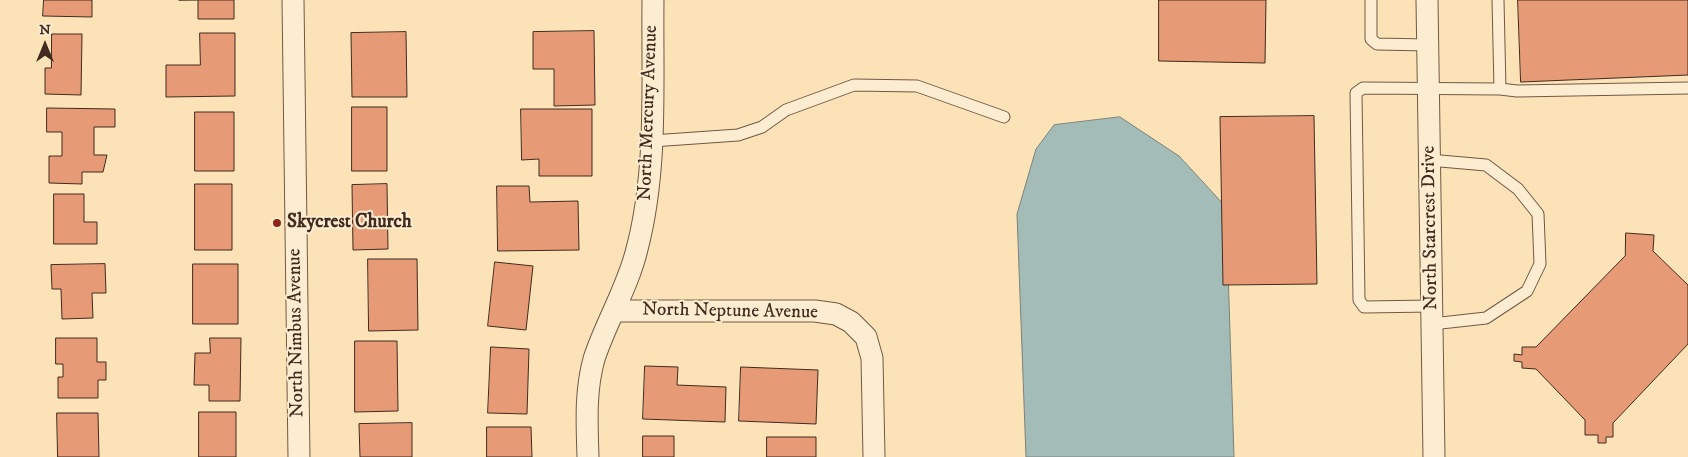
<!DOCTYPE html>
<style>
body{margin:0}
#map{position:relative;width:1688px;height:457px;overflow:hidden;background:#fce3b7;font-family:"IM FELL DW Pica",serif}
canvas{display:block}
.north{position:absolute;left:20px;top:20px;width:50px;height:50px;-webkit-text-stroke:4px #fdedd0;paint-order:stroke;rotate:0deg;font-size:14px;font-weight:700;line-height:20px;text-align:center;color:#412a20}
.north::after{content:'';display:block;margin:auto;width:18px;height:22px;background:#412a20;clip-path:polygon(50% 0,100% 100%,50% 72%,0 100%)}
</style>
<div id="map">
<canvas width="1688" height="457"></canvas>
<div class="north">N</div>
</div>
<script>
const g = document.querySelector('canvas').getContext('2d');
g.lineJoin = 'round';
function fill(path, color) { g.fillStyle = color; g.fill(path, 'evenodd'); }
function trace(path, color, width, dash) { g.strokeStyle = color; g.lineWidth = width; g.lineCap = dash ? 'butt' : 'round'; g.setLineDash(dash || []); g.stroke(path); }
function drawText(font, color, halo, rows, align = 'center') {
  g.font = font + ' "IM FELL DW Pica",serif'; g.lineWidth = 4; g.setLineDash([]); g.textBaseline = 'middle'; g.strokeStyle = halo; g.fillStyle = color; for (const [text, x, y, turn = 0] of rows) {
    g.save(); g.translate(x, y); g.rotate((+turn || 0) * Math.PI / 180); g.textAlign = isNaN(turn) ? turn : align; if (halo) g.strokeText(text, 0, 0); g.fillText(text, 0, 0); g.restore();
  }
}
const water = new Path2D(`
 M1120 117 1179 156 1226 207 1234 457H1026L1017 214 1036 149 1054 125Z`);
fill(water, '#a3bcb8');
trace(water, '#7c827b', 1);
const building = new Path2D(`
 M44 0H92V17L43 16Z
 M179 0H234V19H198V0Z
 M1159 0H1266L1265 63 1159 61Z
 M1518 0H1688V75L1521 82Z
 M594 31 595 105 554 106V69H533V32Z
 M406 32 407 97H352L351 33Z
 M200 33H235V96L166 97V65H200Z
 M52 34H82L81 95 45 94V68H51Z
 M352 107H387V171H352Z
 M47 108 115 109V127H94V155H107L103 172H82V184L49 183V156H62V132H47Z
 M521 109H592V176H539V159L522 160Z
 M195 112H234V171H195Z
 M1314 116 1317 284 1223 285 1220 117Z
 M195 184H232V250H195Z
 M387 184 388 249 353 250 352 185Z
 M497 186H529L530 202 578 201 579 250 498 251Z
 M54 194H84V222H97V244H54Z
 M1626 233 1654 235 1653 251 1688 285V344L1613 423V437H1606V443H1598V435H1585V420L1536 369 1522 368V362L1514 361V354L1522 355V347H1536L1625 256Z
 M368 259H417L418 330 369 331Z
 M495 262 533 266 526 330 488 326Z
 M105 264 106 293H92L93 318 62 319 61 289H52L51 265Z
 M193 264H238V324H193Z
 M56 338H97V362H106V380H98V398H58V377H63V364H56Z
 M210 338H241L240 401H209V385H194L195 353H210Z
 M355 341H397L398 411 355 412Z
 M491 347 529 349 527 414 488 413Z
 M645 366 678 367 677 385 726 387 725 422 643 419Z
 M741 367 818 370 816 424 739 421Z
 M199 412H236V457H199Z
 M57 413H98L99 457H58Z
 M412 423V457H360L359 424Z
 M487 427H531L532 457H487Z
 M643 436H674V457H643Z
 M767 437H816V457H767Z`);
fill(building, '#e79a76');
trace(building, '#412a20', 1);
const lane = new Path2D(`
 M1371 0V39L1377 44 1428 45
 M1500 89 1517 91 1688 88
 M652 141 738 135 762 127 786 110 854 85 917 86 1004 117
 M1429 160 1486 165 1518 189 1538 214 1540 264 1527 291 1486 318 1432 324
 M1432 306 1364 307 1359 300 1356 93 1363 88 1500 89 1498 0`);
const street = new Path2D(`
 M293 0 299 457
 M1427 0 1434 457
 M614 311H815L836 314 851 322 866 337 872 358 874 457
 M588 457C587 424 585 391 594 359 606 322 628 287 637 249 658 169 652 83 653 0`);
trace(lane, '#705846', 13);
trace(street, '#705846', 23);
trace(lane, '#fdedd0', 11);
trace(street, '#fdedd0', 21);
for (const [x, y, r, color] of [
 [277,223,5,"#8f2418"]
]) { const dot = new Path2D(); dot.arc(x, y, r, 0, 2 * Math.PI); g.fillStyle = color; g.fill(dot); trace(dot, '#fdedd0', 2); }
drawText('19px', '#412a20', '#fdedd0', [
 ["North Mercury Avenue",649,113,-88],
 ["North Starcrest Drive",1431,228,-91],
 ["North Neptune Avenue",730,312,1],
 ["North Nimbus Avenue",297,333,-91]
]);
drawText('bold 19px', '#412a20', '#fdedd0', [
 ["Skycrest Church",287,223]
], 'left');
</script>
